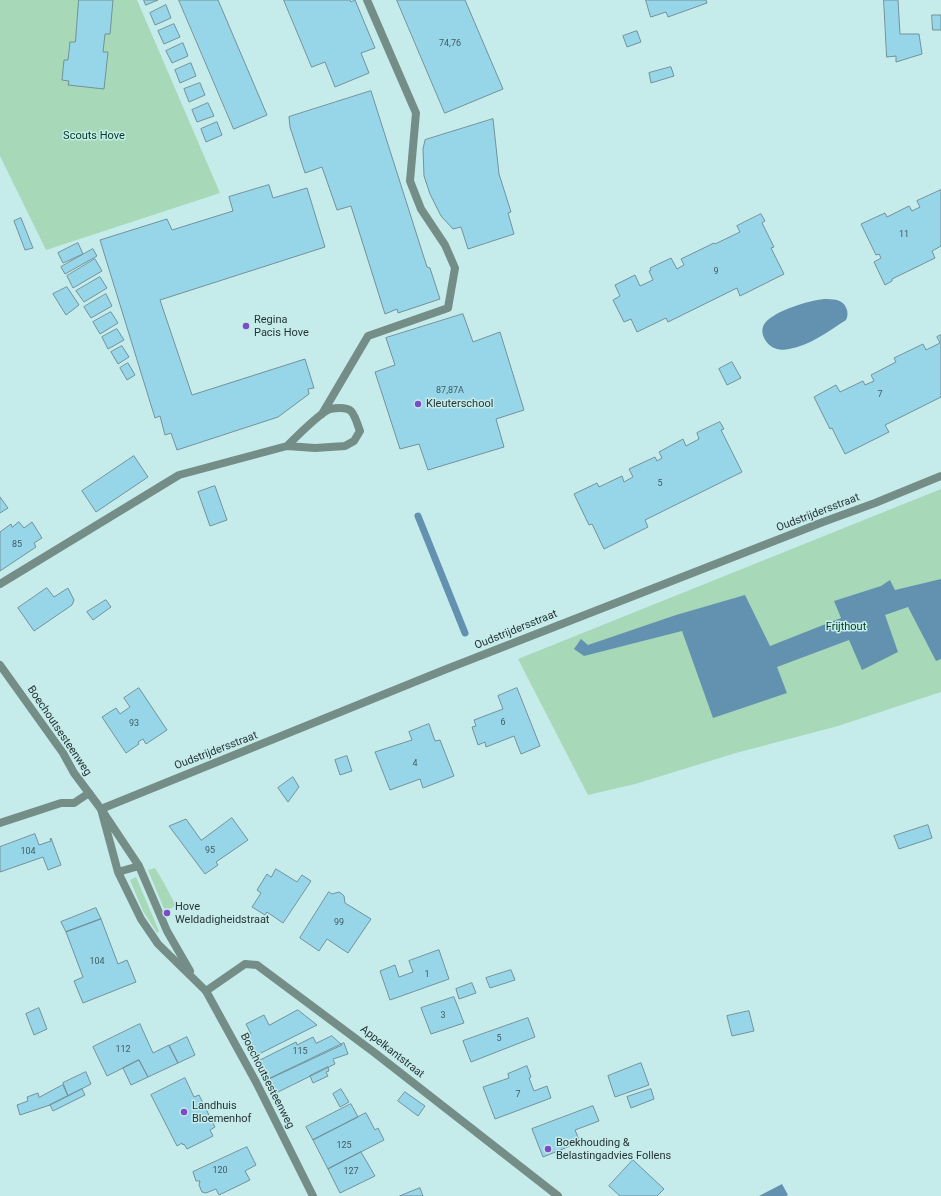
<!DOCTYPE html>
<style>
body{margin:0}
canvas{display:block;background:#c6ebeb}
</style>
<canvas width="941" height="1196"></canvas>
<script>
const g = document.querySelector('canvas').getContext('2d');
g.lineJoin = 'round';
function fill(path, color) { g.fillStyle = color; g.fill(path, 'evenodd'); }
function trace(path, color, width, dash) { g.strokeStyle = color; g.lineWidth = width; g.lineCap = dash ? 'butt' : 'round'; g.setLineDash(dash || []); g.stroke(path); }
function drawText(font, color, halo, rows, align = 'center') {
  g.font = font + ' Roboto,sans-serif'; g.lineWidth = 3; g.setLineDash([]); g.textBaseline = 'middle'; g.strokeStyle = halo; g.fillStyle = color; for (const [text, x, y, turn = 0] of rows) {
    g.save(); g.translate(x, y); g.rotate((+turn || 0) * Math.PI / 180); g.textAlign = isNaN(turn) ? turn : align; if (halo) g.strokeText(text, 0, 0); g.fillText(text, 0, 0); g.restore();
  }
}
fill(new Path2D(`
 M0 0H137L220 193 46 250 0 156Z
 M941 489V692L838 726 736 753 635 784 588 795 518 659Z
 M155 868 164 883 176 906 165 911 148 870Z
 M136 877 159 931 157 933 143 911 130 880Z`), '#a7d8b8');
fill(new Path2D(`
 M824 299C828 299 833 299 837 300 846 302 850 313 846 320 829 331 809 346 789 349 785 350 780 350 777 349 766 346 758 332 765 323 776 310 808 301 824 299Z
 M941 579V659L936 661 908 607 885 615 898 652 862 670 849 640 777 667 787 693 713 718 682 631 584 656 574 649 581 639 588 645 676 615 745 595 770 646 841 618 834 601 881 586 890 580 895 590Z
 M782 1184 788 1195 786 1196H759Z`), '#6392b1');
trace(new Path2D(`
 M418 516 465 633`), '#6392b1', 7);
const building = new Path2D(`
 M79 0H113L110 34H105L103 52H108L104 89 68 85 69 81 62 80 64 60H68L70 42H75Z
 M144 0H158L146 5Z
 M179 0H218L267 115 234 129Z
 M284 0H350L351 2 355 0 375 48 361 53 369 73 335 87 325 62 312 67Z
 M397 0H465L503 89 445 113Z
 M646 0H706L707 3 668 17 666 12 651 17Z
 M884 0H898L900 34H919L922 54 896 62V56L887 57Z
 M166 5 171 18 155 25 150 13Z
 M932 15H941V30H933Z
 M174 24 180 37 164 44 158 31Z
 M637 31 641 42 627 47 623 36Z
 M183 43 188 56 172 63 166 51Z
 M191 63 196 76 180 83 175 70Z
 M671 67 674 76 651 83 649 73Z
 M200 83 205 95 189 102 184 89Z
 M371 91 427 267 430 268 440 299 398 313 397 309 385 314 351 206 337 210 322 167 305 173 290 127 289 117Z
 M208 103 214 116 197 122 192 110Z
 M493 119 499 174 511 212 508 213 514 234 468 249 461 227 453 229 441 216 430 194 424 176 423 149 425 140Z
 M217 122 222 135 206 142 201 129Z
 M269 185 273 198 307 188 325 247 160 300 192 395 305 359 314 388 308 389 309 394 278 417 177 450 171 433 165 435 160 416 155 418 100 240 167 219 172 230 233 211 229 197Z
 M941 190V246L932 251 935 258 892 279V281L885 285 874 262 881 258 879 254 876 255 861 224 885 213 887 217 909 206 912 211 920 207 917 201Z
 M761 214 765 221 762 223 774 247 771 248 784 274 740 296 737 288 668 322 666 318 637 332 631 319 624 322 613 300 620 296 615 285 635 275 640 286 653 280 649 271 651 270 650 268 671 258 677 269 684 265 681 259 714 243 715 244 740 232 737 226Z
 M21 218 33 248 25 250 14 221Z
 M78 243 83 254 63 263 58 253Z
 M93 249 97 256 65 274 61 267Z
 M95 259 102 271 73 288 67 276Z
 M100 277 107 288 84 302 76 291Z
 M67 287 79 305 66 315 53 294Z
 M106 294 112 306 91 318 84 307Z
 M111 312 118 323 100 334 93 322Z
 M463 314 473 342 500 332 524 410 496 419 504 447 428 470 419 444 400 449 375 372 395 365 386 338Z
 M117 329 124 340 108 349 102 337Z
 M941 335V397L885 425 889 432 845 454 832 428 830 429 814 397 836 385 840 392 863 381 865 385 874 381 871 375 896 362 894 358 923 344 926 350 940 343 937 337Z
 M122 346 129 357 118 364 111 352Z
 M732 362 741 378 727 385 719 369Z
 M128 363 135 375 127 380 120 368Z
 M720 422 724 429 721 430 742 472 645 520 648 527 604 549 592 524 589 525 574 494 597 483 599 487 622 476 624 482 633 477 629 469 655 457 657 461 662 458 659 452 683 439 686 446 699 439 697 433Z
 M134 456 148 477 96 512 82 491Z
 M215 486 227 520 210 526 198 492Z
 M0 497 8 508 0 513Z
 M19 522 24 528 32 522 42 538 34 543 36 547 0 571V532L11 524 12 527Z
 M47 588 54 597 68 588 74 600 72 605 34 631 18 608Z
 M106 600 111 607 93 620 87 612Z
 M139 688 167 730 146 744 143 739 138 742 139 744 126 753 102 717 116 708 120 714 130 707 124 698Z
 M517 688 540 746 521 754 514 736 486 747 485 742 478 745 472 727 476 726 474 720 503 709 498 696Z
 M429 724 435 741 440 740 454 776 423 788 420 779 390 790 375 752 412 740 409 732Z
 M347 756 352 771 340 775 335 760Z
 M293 777 299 787 288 802 278 788Z
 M232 818 248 840 216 862 218 865 205 874 169 826 186 819 201 840Z
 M928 825 932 838 899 849 894 836Z
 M35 834 39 845 51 841 50 839 51 838 61 865 48 870 43 857 0 872V847Z
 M276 869 297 882 302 875 311 881 283 923 267 912 265 915 252 907 261 893 257 890 267 874 271 877Z
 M329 892 332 894 339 892 342 894 344 896 345 903 371 919 348 953 327 939 319 951 300 938Z
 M96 908 101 919 66 932 61 922Z
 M101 919 118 964 127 960 136 982 83 1003 74 981 83 977 66 932Z
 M439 950 449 979 390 1000 380 971 395 965 399 977 413 972 409 961Z
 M511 970 515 980 490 988 486 978Z
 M472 983 476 993 459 999 456 989Z
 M454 997 464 1023 431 1034 421 1008Z
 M39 1008 47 1029 34 1035 26 1014Z
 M298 1010 317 1025 257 1055 248 1036 251 1034 246 1024 264 1015 269 1025Z
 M749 1011 754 1031 732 1036 727 1016Z
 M528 1018 535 1037 471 1062 463 1041Z
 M140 1024 153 1053 169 1045 178 1063 148 1077 139 1060 107 1076 93 1047Z
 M332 1036 342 1045 269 1079 260 1060 296 1042 297 1045 313 1037 316 1043Z
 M187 1037 195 1055 178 1063 169 1046Z
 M344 1043 348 1054 333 1059 335 1064 276 1093 269 1079Z
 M139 1060 148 1077 131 1085 123 1068Z
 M641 1063 649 1085 615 1097 608 1076Z
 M527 1066 531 1077 529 1078 534 1091 547 1086 551 1098 495 1119 483 1087 509 1078 508 1074Z
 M328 1067 329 1071 326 1072 328 1076 313 1083 310 1076Z
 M86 1072 91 1084 68 1096 63 1083Z
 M185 1078 194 1097 199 1095 215 1127 210 1130 213 1136 187 1149 184 1144 183 1145 182 1143 177 1146 151 1095Z
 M63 1085 68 1096 50 1105 20 1115 17 1105 28 1101 27 1097 38 1093 39 1097Z
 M82 1089 85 1095 53 1111 50 1105Z
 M341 1089 349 1102 340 1107 333 1094Z
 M651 1089 654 1099 631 1108 627 1097Z
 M405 1092 425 1106 418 1116 398 1101Z
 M351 1104 358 1117 313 1140 306 1127Z
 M593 1106 599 1121 575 1130 580 1142 543 1157 532 1129Z
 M366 1113 375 1130 378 1128 384 1140 328 1169 313 1140Z
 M247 1147 256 1165 245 1171 250 1180 219 1195 216 1189 206 1193 202 1192 199 1185 200 1181H196L193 1172Z
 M361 1152 375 1176 340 1193 328 1169Z
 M633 1160 664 1189 657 1196H620L609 1186Z
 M420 1188 423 1196H400Z`);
fill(building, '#97d6e8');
trace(building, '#72929b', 1);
trace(new Path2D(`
 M322 414 368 336 448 308 455 268 445 245 421 209 410 181 416 113 367 0
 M0 584 179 475 287 446 315 448 345 446 354 441 360 431C357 424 356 417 351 411 346 407 336 408 330 409 321 412 295 438 287 446`), '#748e87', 8);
trace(new Path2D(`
 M101 809 444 670 823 522 875 503 941 476
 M0 823 61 803H74L89 793
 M206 991 245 964 257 965 375 1053 558 1196`), '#748e87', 8);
trace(new Path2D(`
 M0 665 63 753 74 773 101 809 139 866 167 931 190 971
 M101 809 118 872 141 919 158 944 206 991 256 1082 313 1196
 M118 872 139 866`), '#748e87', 8);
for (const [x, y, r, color] of [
 [246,326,4,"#7c4cc4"],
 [418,404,4,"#7c4cc4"],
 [167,913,4,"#7c4cc4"],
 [184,1112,4,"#7c4cc4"],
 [548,1149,4,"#7c4cc4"]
]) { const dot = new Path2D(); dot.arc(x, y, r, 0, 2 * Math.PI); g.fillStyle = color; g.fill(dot); trace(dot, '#c6ebeb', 1.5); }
drawText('9px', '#425d62', null, [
 ["74,76",450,44],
 ["11",904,235],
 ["9",716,272],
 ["87,87A",450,391],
 ["7",880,395],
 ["5",660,484],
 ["85",17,545],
 ["6",503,723],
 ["93",134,724],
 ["4",415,764],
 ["95",210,851],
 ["104",28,852],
 ["99",339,923],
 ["104",97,962],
 ["1",427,975],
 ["3",443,1016],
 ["5",499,1039],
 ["112",123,1050],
 ["115",300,1052],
 ["7",518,1095],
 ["125",344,1146],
 ["120",220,1171],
 ["127",351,1172]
]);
drawText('11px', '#024123', '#c6ebeb', [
 ["Scouts Hove",94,136],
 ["Frijthout",846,627]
]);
drawText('11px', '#263535', '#c6ebeb', [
 ["Regina",254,320],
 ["Pacis Hove",254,333],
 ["Kleuterschool",426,404],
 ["Hove",175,907],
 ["Weldadigheidstraat",175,920],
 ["Landhuis",192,1106],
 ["Bloemenhof",192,1119],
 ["Boekhouding &",556,1143],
 ["Belastingadvies Follens",556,1156]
], 'left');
drawText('11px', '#263535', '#c6ebeb', [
 ["Oudstrijdersstraat",818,513,-21],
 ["Oudstrijdersstraat",516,630,-22],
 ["Boechoutsesteenweg",59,731,56],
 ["Oudstrijdersstraat",216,751,-21],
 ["Appelkantstraat",392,1052,38],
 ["Boechoutsesteenweg",267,1081,63]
]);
</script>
